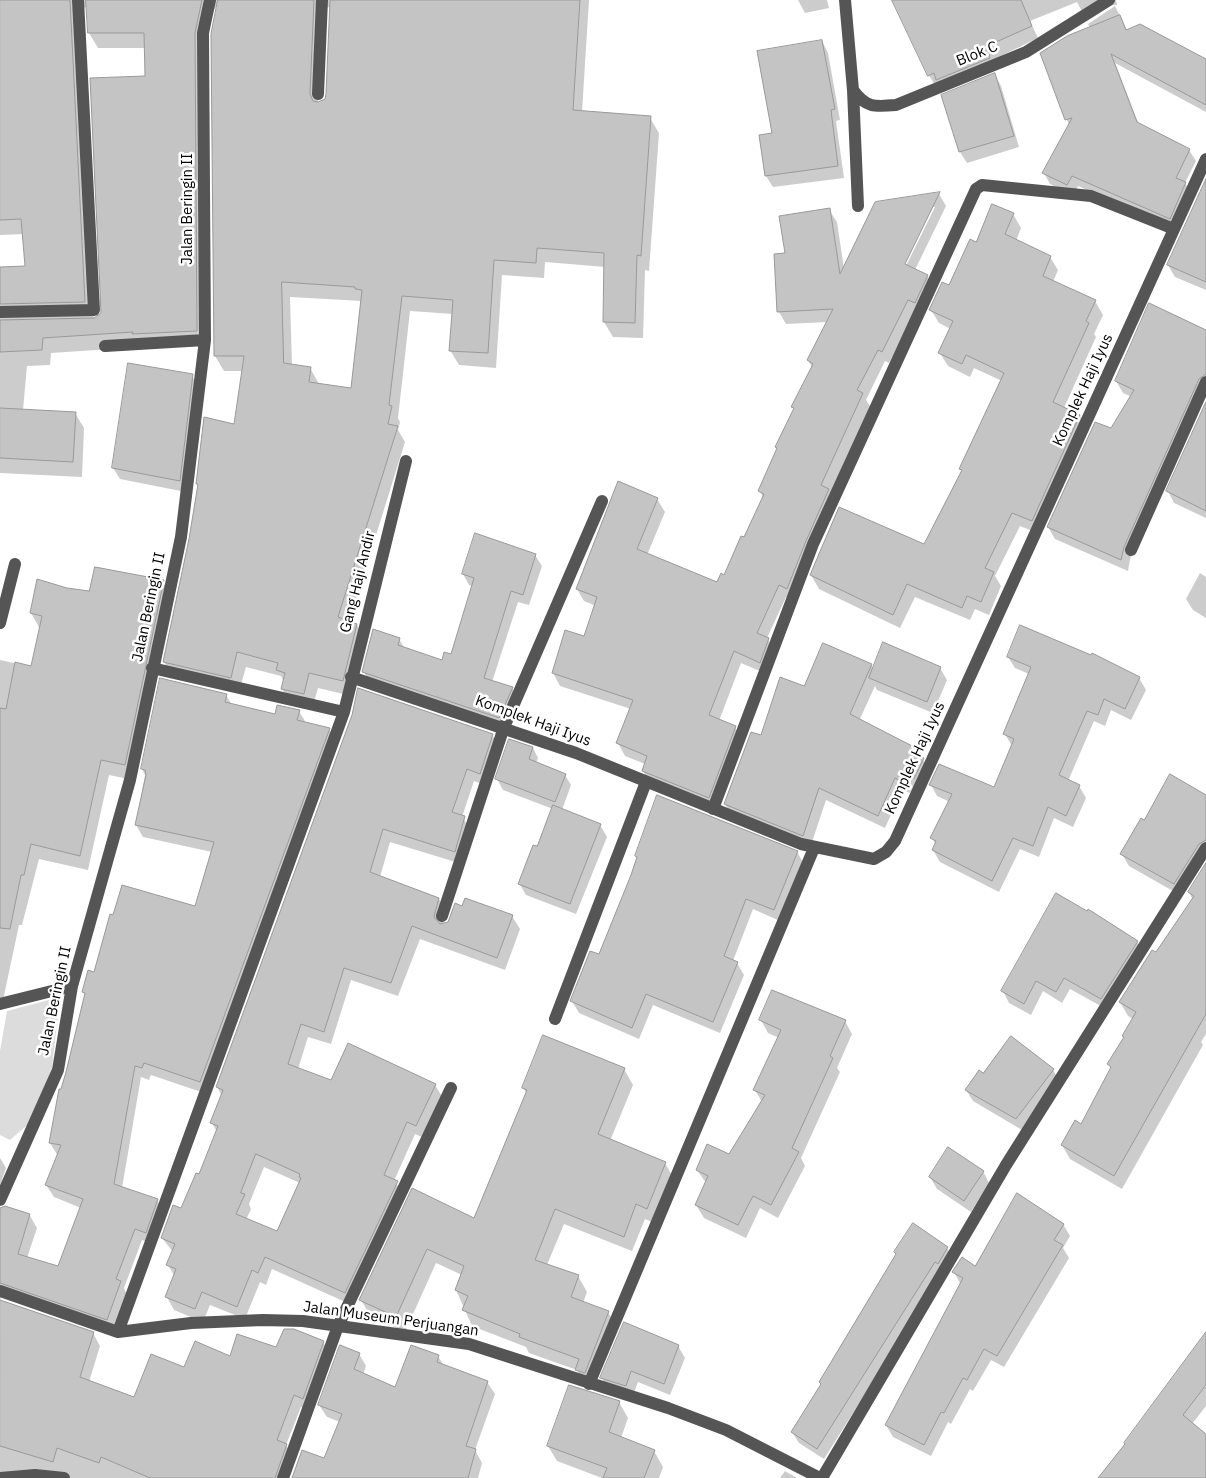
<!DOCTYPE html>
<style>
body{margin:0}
canvas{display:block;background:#fff}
</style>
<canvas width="1206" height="1478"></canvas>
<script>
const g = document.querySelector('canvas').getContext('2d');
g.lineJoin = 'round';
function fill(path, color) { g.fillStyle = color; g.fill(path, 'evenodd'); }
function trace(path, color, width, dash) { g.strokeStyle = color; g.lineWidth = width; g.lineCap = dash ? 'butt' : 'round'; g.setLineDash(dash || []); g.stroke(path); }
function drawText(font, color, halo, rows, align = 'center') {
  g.font = font + ' "IBM Plex Sans",sans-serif'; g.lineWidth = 5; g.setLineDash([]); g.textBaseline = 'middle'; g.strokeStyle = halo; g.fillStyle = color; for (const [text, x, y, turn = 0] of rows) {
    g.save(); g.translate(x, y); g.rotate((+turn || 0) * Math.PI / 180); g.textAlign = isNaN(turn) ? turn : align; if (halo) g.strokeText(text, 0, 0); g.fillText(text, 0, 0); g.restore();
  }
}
fill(new Path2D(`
 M60 997 52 1067 32 1121 10 1140 0 1135V1051L7 1011Z`), '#dcdcdc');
fill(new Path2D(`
 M0 0H589L582 112 650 118 659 133 649 271 645 270 643 338 613 337 604 322 605 267 545 262 544 278 502 275 496 368 459 365 450 350 453 314 410 311 398 418 400 422 398 430 405 442 349 622 357 625 365 640 352 696 318 688 312 709 291 704 282 689 284 682 281 676 246 667 239 692 173 677 164 662 190 539 199 487 197 484 235 426 243 371H224L215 356 212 34 218 5 210 14 203 49 205 346 142 347 51 353 50 365 27 366 23 410 75 413 84 428 82 477 0 473V268L26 267 24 234 0 235ZM86 7 89 33 98 48H146V77L103 314 94 320 78 16 79 11ZM328 7 331 8 327 95 326 100 318 103 324 11ZM290 297 362 301 353 389 319 384 310 368 292 366Z
 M798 0H827L829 8 805 13Z
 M911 0H1116L1117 5H1112L1087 21 1077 2 1030 21 1038 38 936 87 929 75Z
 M1115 6 1127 30 1206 61V112L1115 63 1139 125 1189 150 1196 161 1185 183 1192 194 1176 229 1078 186 1073 196 1050 184 1044 173 1069 125 1041 53 1090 28 1088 24Z
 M822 41 828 53 840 120 836 121 844 178 773 187 766 176 773 134Z
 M995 75 1001 86 1019 147 967 163 960 152Z
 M939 194 946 206 915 270 927 276 934 288 916 312 889 363 885 361 866 400 870 406 794 601 786 597 767 638 775 652 767 674 741 663 719 721 735 727 742 739 716 810 650 783 643 771 645 764 625 756 618 743 631 709 560 686 553 673 585 638 596 606 584 601 577 589 657 499 665 512 647 555 718 583 725 576 763 498 760 491 795 410 793 407 812 367 808 360 827 322 786 324 779 312 787 254 829 210 837 222 844 269 876 203ZM932 207H935L904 270 902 269Z
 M1206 194V290L1175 277 1168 265Z
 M993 206 1013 214 1021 228 1016 241 1050 257 1058 270 1053 282 1095 301 1103 315 1094 334 1096 337 1064 408 1080 416 1087 429 1040 534 1020 526 995 576 1001 586 989 615 975 609 970 620 915 597 900 628 819 589 811 575 925 545 962 472 960 469 1002 381 974 368 970 377 948 366 940 353 951 329 939 323 931 310 950 287 977 244Z
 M1206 331V390L1130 559 1128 571 1055 539 1048 527 1132 397 1123 393 1116 381Z
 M192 376 199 387 186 492 120 479 113 468Z
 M1206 405V518L1174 503 1168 491Z
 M535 555 542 566 529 605 518 602 492 682 512 688 518 699 505 729 370 683 364 672 399 639 405 649 442 661 452 655 473 586 469 585 463 574Z
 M1200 573 1206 577V618L1193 610 1186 599Z
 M163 582 172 597 133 780 109 775 88 870 39 859 22 925H19L2 1005 0 1004V660L32 667 40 629 31 613 67 589 90 593Z
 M1008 657 1139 678 1146 690 1131 720 1111 710 1105 726 1094 721 1068 781 1079 786 1086 798 1073 827 1054 818 1039 857 1020 849 999 892 940 862 933 850 936 845 932 838 950 802 937 796 931 785 994 789 1012 746 1005 734 1029 674 1015 668Z
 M871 665 874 669 940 668 947 680 933 713 877 690 875 686 859 721 917 750 930 771 922 791 913 787 910 793 902 790 885 828 826 800 810 848 732 816 725 804 761 737 805 687Z
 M226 695 232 705 276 716 299 711 306 723 329 729 336 741 207 1094 151 1075 149 1080 141 1077 122 1188 157 1200 164 1213 152 1244 142 1240 124 1288 127 1295 114 1331 1 1297 0 1301V1208L30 1216 37 1228 27 1258 59 1268 81 1208 54 1197 46 1185 58 1156 50 1143 85 995 84 992 95 973 114 916 196 907 212 852 143 837 136 825 145 775 142 769Z
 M353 715 492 735 500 748 487 786 474 781 462 817 472 831 462 864 390 842 380 877 439 899 446 912 443 924 512 916 520 929 505 970 420 939 398 996 351 980 331 1044 308 1037 298 1069 332 1082 435 1085 443 1098 424 1138 415 1134 394 1181 405 1195 352 1305 272 1269 266 1285 260 1282 245 1319 210 1305 203 1322 174 1310 167 1297 175 1277 168 1265 173 1252 162 1238 182 1210 199 1176 217 1132 212 1123 222 1096 217 1087ZM264 1167 300 1183 278 1233 246 1220 251 1209 249 1204Z
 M533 748 538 758 536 763 565 775 571 785 562 810 600 825 607 837 576 914 526 895 519 883 537 848 553 809 503 790 497 779Z
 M1206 796V844L1180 895 1129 866 1122 854 1145 821Z
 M797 852 804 864 780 921 753 909 733 961 737 963 744 975 720 1033 653 1005 639 1039 579 1013 572 1001 600 956 638 859 636 856Z
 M1206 866V1034L1201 1042 1203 1045 1122 1189 1070 1159 1062 1145 1081 1126 1111 1069 1109 1064 1125 1038 1133 1019 1128 1016 1120 1002 1156 954 1187 908 1192 898 1189 892Z
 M1137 942 1144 953 1108 1010 1070 989 1062 1003 1043 991 1031 1015 1009 1003 1003 991Z
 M761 1020 845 1021 852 1034 837 1068 840 1072 801 1158 805 1166 778 1218 760 1208 746 1238 704 1218 696 1205 706 1183 697 1170 729 1156 762 1102 755 1090 779 1038 768 1033Z
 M1011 1038 1053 1070 1060 1082 1022 1130 973 1101 966 1090 983 1074Z
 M624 1069 633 1085 610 1141 665 1163 674 1179 656 1224 645 1219 632 1251 564 1224 547 1265 578 1276 587 1292 583 1303 608 1312 617 1327 585 1385 577 1370 529 1353 526 1347 472 1326 456 1290 462 1275 436 1263 405 1332 370 1315 361 1300 413 1190 475 1220 527 1094 523 1088Z
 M0 1158 6 1168 0 1185Z
 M983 1171 989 1183 971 1212 937 1189 930 1177Z
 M1063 1224 1070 1236 1063 1248 1069 1258 1004 1367 991 1360 973 1391 970 1389 951 1424 948 1422 931 1456 893 1437 886 1425 961 1285 954 1272 976 1268Z
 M947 1248 954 1260 941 1273 824 1459 799 1443 792 1432 822 1385Z
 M0 1301 93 1333 100 1346 89 1382 134 1399 185 1369 231 1357 323 1342 330 1354 310 1410 301 1407 286 1445 293 1457 285 1478H0Z
 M678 1346 685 1358 670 1395 638 1382 632 1397 608 1389 602 1378Z
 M359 1354 366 1366 363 1375 396 1389 438 1356 444 1366 487 1382 495 1394 475 1450 482 1463 478 1478H293L325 1460 340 1422 327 1417 319 1405Z
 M1206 1355V1406L1192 1424 1206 1436V1478H1099Z
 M619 1402 628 1418 621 1438 654 1451 663 1467 659 1478H602L557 1461 548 1446Z
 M785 1471 797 1478H780Z`), '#0003');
const building = new Path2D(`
 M0 0H70L85 302 0 304V267L25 266 21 219 0 220Z
 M86 0H202L195 33 197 331 132 334 133 332 43 338 42 350 0 352V320L94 318 101 313 90 78 145 76 144 33H88Z
 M218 0H314L310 94 313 101 318 102 325 99 326 94 330 0H580L573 110 651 116 641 256 637 255 635 323 603 322 604 253 537 248 536 263 494 260 488 353 449 351 453 300 402 296 389 405 392 406 388 424 398 426 338 617 357 624 343 681 309 673 304 694 281 689 285 673 276 670 278 663 237 652 231 678 163 662 189 539 198 484H196L204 417 234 424 244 356H214L211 34ZM282 282 355 287V289L362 290 351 388 309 382 311 367 284 363Z
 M892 0H1021L1032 26 987 46 990 58 936 80 934 73 928 76Z
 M1120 15 1126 30 1140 24 1206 59V105L1111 54 1137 122 1190 149 1176 178 1186 182 1170 219 1072 176 1067 185 1042 173 1072 118 1065 120 1040 53 1067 36Z
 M822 40 835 109 831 110 838 166 765 176 759 135 772 133 757 51Z
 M995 73 1014 136 959 152 941 95Z
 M1206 179V282L1167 265Z
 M940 192 905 264 928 275 915 303 908 300 882 352 878 350 857 390 863 393 821 485 829 489 806 541 787 589 779 585 757 633 769 638 760 663 734 651 709 715 736 726 709 798 642 771 647 756 616 743 633 700 552 673 565 630 584 636 597 597 576 589 618 481 658 498 637 549 717 582 721 573 724 575 741 536 744 537 764 494 758 491 777 448 775 447 794 408 791 407 813 364 807 360 833 309 777 312 774 254 785 253 779 216 830 208 840 274 875 202Z
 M992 204 1014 213 1005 234 1051 256 1043 276 1096 300 1086 321 1089 323 1053 402 1080 415 1032 521 1012 513 985 568 994 572 981 602 967 596 962 608 907 584 893 615 810 575 839 507 924 544 962 470 959 469 1004 373 966 355 962 364 938 353 953 321 929 310 942 282 949 285 970 239 976 242Z
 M1149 303 1206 330V374L1199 379 1124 547 1121 560 1047 527 1095 422 1111 428 1134 390 1115 381Z
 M128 363 193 374 180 481 112 468Z
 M1206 402V511L1166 491Z
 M0 408 76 412 73 462 0 458Z
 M475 533 536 554 523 595 511 591 484 678 513 687 499 718 362 672 373 629 400 638 398 645 442 660 444 652 451 654 474 578 462 574Z
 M95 567 164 580 125 765 101 760 80 856 31 844 24 875H21L10 929 0 928V708L6 709 15 662 31 666 42 616 30 613 37 579 67 588 89 591Z
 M1020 625 1091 655 1092 653 1140 677 1125 709 1104 699 1098 715 1087 711 1059 775 1080 785 1066 816 1048 807 1033 846 1013 838 992 881 932 850 936 841 930 838 952 794 929 785 939 764 994 787 1014 739 1003 734 1031 667 1007 657Z
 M883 642 941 667 927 702 869 678Z
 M823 643 872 664 850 714 918 749 916 754 924 758 914 779 906 775 902 782 895 778 878 816 819 788 803 836 724 804 751 732 761 735 780 677 804 686Z
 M160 678 227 694 225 702 275 714 277 705 300 710 297 720 330 728 200 1082 144 1063 142 1068 135 1066 114 1184 158 1199 146 1233 135 1229 116 1279 121 1281 107 1320 0 1283V1208L5 1206 30 1214 18 1254 58 1266 83 1199 45 1185 61 1145 49 1143 59 1089H61L66 1072 85 993 82 992 88 970 94 972 110 914 113 915 122 885 195 906 214 842 135 825 146 775 145 770 141 769Z
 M358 688 493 734 480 774 467 769 452 812 465 816 455 852 383 829 370 872 439 898 434 917 440 924 448 922 455 903 462 906 465 898 513 915 497 958 412 926 391 983 344 968 324 1032 301 1024 288 1064 331 1080 348 1043 436 1084 416 1126 407 1122 384 1175 398 1181 345 1293 265 1257 258 1273 252 1270 237 1307 202 1292 195 1309 165 1297 176 1269 166 1265 175 1244 161 1238 173 1205 181 1208 196 1173 199 1174 218 1126 210 1123 223 1090 216 1087 352 715ZM256 1154 300 1174 299 1177 301 1178 277 1231 236 1214 245 1194 241 1193Z
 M509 739 533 747 529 759 566 774 555 802 495 779Z
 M1170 774 1206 795V840L1199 844 1174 884 1120 854 1141 818 1144 820Z
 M657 795 798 851 774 910 746 899 724 956 738 962 713 1022 646 994 632 1028 570 1001 590 951 599 954 631 875 637 857 635 856Z
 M553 805 601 824 570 904 518 884 533 845 537 846Z
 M1206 863V1014L1114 1176 1061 1145 1075 1120 1081 1124 1111 1067 1107 1064 1124 1037 1122 1036 1136 1012 1119 1002 1152 950 1156 952 1194 896 1188 892Z
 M1056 893 1087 911 1088 909 1138 941 1101 999 1064 978 1056 992 1036 981 1024 1004 1001 991Z
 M772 990 846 1020 830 1056 833 1058 792 1148 799 1152 771 1205 753 1196 738 1225 695 1205 708 1176 696 1170 707 1144 729 1154 765 1095 753 1090 781 1030 759 1020Z
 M543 1035 625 1068 598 1134 666 1162 647 1209 636 1204 624 1237 555 1209 535 1260 579 1275 571 1297 609 1311 585 1373 575 1370 579 1359 519 1337 520 1334 462 1310 468 1296 455 1290 464 1266 427 1249 396 1317 359 1300 412 1188 474 1218 527 1090 522 1088Z
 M1011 1036 1054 1069 1016 1119 965 1090 979 1070 983 1073Z
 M948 1147 984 1171 964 1201 929 1177Z
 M1017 1193 1064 1224 1054 1240 1063 1245 997 1356 984 1349 967 1380 963 1378 944 1413 941 1412 924 1445 885 1425 963 1278 952 1272 962 1257 975 1266Z
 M913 1223 948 1247 938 1264 935 1262 817 1449 791 1432 821 1384 819 1382 896 1254 894 1252Z
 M0 1300 94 1332 80 1377 134 1397 151 1354 184 1367 195 1341 230 1356 237 1334 276 1347 284 1329H294L324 1341 303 1399 294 1395 277 1440 287 1444 275 1478H150L101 1457 99 1463 57 1448 53 1462 0 1446Z
 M624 1322 679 1345 664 1384 631 1371 626 1386 600 1378Z
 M1206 1332V1385L1183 1415 1206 1434V1478H1098L1125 1444 1124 1443Z
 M340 1345 360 1353 354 1369 395 1387 411 1345 439 1355 437 1362 488 1381 466 1446 476 1449 468 1478H292L302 1450 324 1458 342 1414 318 1405Z
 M569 1385 620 1401 609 1432 655 1450 644 1478H603L607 1468 547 1446Z`);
fill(building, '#c4c4c4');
trace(building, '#999', 1);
trace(new Path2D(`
 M845 0 853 90 858 206
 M853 90C866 108 875 107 896 105L1026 52 1109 0
 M318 94 322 0
 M0 312 94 310 78 0
 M105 346 205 340
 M1131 550 1206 382
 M0 623 15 564
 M152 668 344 712
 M351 677 576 753 801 844 874 859 886 852 895 841 1206 159
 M713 809 813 544 976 189 982 185 1091 196 1174 229
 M442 916 504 727 602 501
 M0 1004 72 986
 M555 1019 646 782
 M0 1200 58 1070 72 986 130 780 181 537 205 340 203 33 210 0
 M0 1291 118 1332 191 1323 263 1320 303 1321 469 1344 668 1408 726 1430 820 1478
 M118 1332 344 712 406 461
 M589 1384 814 848
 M0 1478 35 1475 64 1478
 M283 1478 338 1326 451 1088
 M822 1478 1006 1165 1206 848`), '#555', 12);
drawText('15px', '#000', '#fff', [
 ["Blok C",977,54,-22],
 ["Jalan Beringin II",188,209,-90],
 ["Komplek Haji Iyus",1083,390,-65],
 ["Gang Haji Andir",358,582,-76],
 ["Jalan Beringin II",149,607,-78],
 ["Komplek Haji Iyus",533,721,20],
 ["Komplek Haji Iyus",915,758,-65],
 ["Jalan Beringin II",55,1001,-78],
 ["Jalan Museum Perjuangan",391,1319,8]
]);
</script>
